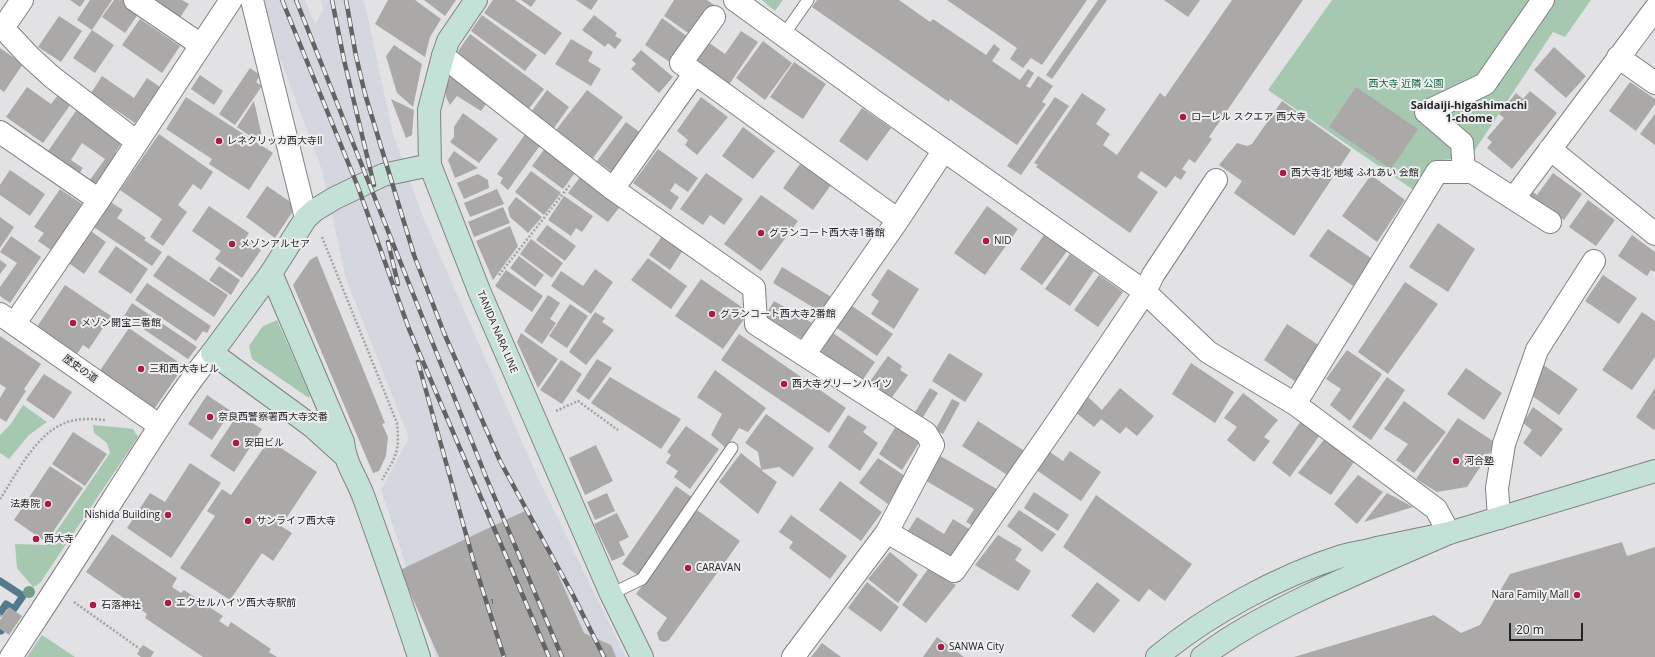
<!DOCTYPE html>
<meta charset="utf-8">
<style>
body{margin:0}
#map{position:relative;width:1655px;height:657px;overflow:hidden;background:#e2e2e4;font-family:"Open Sans",sans-serif}
canvas{display:block}
.scale{position:absolute;left:1509px;top:623px;width:74px;height:18px;box-sizing:border-box;border:2px solid #242425;border-top:0;padding-left:5px;font-size:12px;line-height:14px;white-space:nowrap;color:#242425;-webkit-text-stroke:3px #efeff2;paint-order:stroke}
</style>
<div id="map">
<canvas width="1655" height="657"></canvas>
<div class="scale">20 m</div>
</div>
<script>
const g = document.querySelector('canvas').getContext('2d');
g.lineJoin = 'round';
function fill(path, color) { g.fillStyle = color; g.fill(path, 'evenodd'); }
function trace(path, color, width, dash) { g.strokeStyle = color; g.lineWidth = width; g.lineCap = dash ? 'butt' : 'round'; g.setLineDash(dash || []); g.stroke(path); }
function drawText(font, color, halo, rows, align = 'center') {
  g.font = font + ' "Open Sans","Noto Sans JP",sans-serif'; g.lineWidth = 4; g.setLineDash([]); g.textBaseline = 'middle'; g.strokeStyle = halo; g.fillStyle = color; for (const [text, x, y, turn = 0] of rows) {
    g.save(); g.translate(x, y); g.rotate((+turn || 0) * Math.PI / 180); g.textAlign = isNaN(turn) ? turn : align; if (halo) g.strokeText(text, 0, 0); g.fillText(text, 0, 0); g.restore();
  }
}
fill(new Path2D(`
 M258 0H305L315 24 323 11 321 0H364L393 134 423 217 538 478 626 657H436L381 490 409 438 346 279 322 170Z`), '#d5d7e0');
fill(new Path2D(`
 M762 0H783L775 11Z
 M1332 0H1591L1565 37 1553 32 1471 156 1437 161 1415 191 1268 90Z
 M277 320 310 395 309 398 252 359 249 346 263 326Z
 M23 405 47 422 29 435 9 459 0 453V435L10 425Z
 M93 425 126 428 133 429 138 437 40 583 33 587 17 568 15 544 47 545 110 453 107 443 94 433Z
 M42 635 75 657H27Z`), '#a6c8b1');
trace(new Path2D(`
 M0 581 23 596 14 609 6 604 0 613
 M0 631H1`), '#527a8c', 7);
fill(new Path2D(`
 M70 0H85L80 7Z
 M90 0H112L92 30 77 20Z
 M114 0H127L141 10 125 33 102 17Z
 M150 0H182L189 4 179 19Z
 M388 0H415L441 19 430 37 425 57 375 24Z
 M424 0H456L445 16Z
 M493 0H515L562 33 545 55 484 13Z
 M521 0H536L531 7Z
 M576 0H598L591 10Z
 M674 0H707L717 7 694 37 664 16Z
 M817 0H899L930 22 933 19 986 55 994 44 1000 49 992 61 1020 80 1028 69 1034 73 1026 86 1030 88 1038 76 1053 86 1042 102 1046 104 1017 145 950 99 949 102 812 7Z
 M947 0H1087L1042 65 1031 58 1023 68 1010 59 1017 48Z
 M1098 0H1107L1052 79 1046 75Z
 M1164 0H1200L1188 17Z
 M1232 0H1303L1209 137 1212 139 1195 163 1189 159 1182 169 1186 172 1181 180 1175 176 1166 188 1141 171 1137 177 1158 192 1130 233 1036 167 1038 165 1034 163 1082 93 1106 109 1096 124 1110 134 1103 145 1117 155 1160 93 1165 97Z
 M482 15 537 55 525 71 471 31Z
 M594 15 617 33 615 36 622 40 615 49 608 43 605 47 582 30Z
 M59 16 82 31 61 62 38 47Z
 M662 18 692 40 674 65 645 45Z
 M140 19 180 46 162 73 122 45Z
 M92 30 114 45 95 73 73 58Z
 M741 31 758 42 728 86 694 63 708 42 725 54Z
 M470 34 544 89 528 110 460 59 458 51Z
 M571 39 593 52 588 61 601 69 591 86 555 64Z
 M763 41 792 63 765 100 736 78Z
 M394 45 422 64 413 107 397 93 386 56Z
 M1554 47 1586 76 1566 98 1534 70Z
 M0 48 23 64 4 92 0 89Z
 M641 50 673 77 659 93 631 69 636 64 632 60Z
 M794 62 826 84 803 119 770 97Z
 M250 68 260 75 256 82 262 86 235 125 219 114Z
 M454 70 491 97 481 111 457 96 450 105 446 97V87Z
 M200 75 223 91 214 105 191 89Z
 M102 76 134 98 147 78 160 87 135 123 91 93Z
 M1630 82 1655 99V104L1636 131 1609 111Z
 M27 87 51 104 58 95 71 104 43 143 6 117Z
 M1356 87 1418 129 1391 169 1329 127Z
 M547 90 569 107 554 128 531 112Z
 M587 90 623 117 593 158 556 130Z
 M1530 91 1557 113 1512 169 1487 148 1492 142 1487 138 1504 118 1499 114 1516 93 1523 99Z
 M186 97 273 153 249 190 209 164 212 159 166 129Z
 M701 97 728 117 697 155 685 145 688 140 677 131Z
 M1055 97 1069 106 1021 175 1007 166Z
 M391 99 414 110 412 135 406 138Z
 M254 101 262 137 259 142 237 127Z
 M1282 101 1351 150 1294 236 1234 193 1242 181 1219 165 1237 143 1247 146 1252 144Z
 M78 108 124 139 115 153 119 156 96 190 87 184 105 159 82 143 71 160 83 168 76 178 44 157Z
 M862 108 891 128 867 161 839 141Z
 M463 113 498 139 479 163 450 142 454 137V127Z
 M1655 114V145L1640 134Z
 M626 122 645 136 616 175 597 161Z
 M743 127 775 151 753 179 722 156Z
 M526 133 541 144 508 190 500 183 503 178 497 174Z
 M159 134 213 172 201 190 193 184 178 205 187 212 163 246 150 237 162 219 120 190Z
 M546 147 577 170 563 189 532 166Z
 M658 149 698 178 688 192 675 183 670 191 679 197 671 210 633 183Z
 M454 151 478 168 455 178 448 160Z
 M800 164 831 185 813 210 783 188Z
 M10 170 45 194 30 216 0 195V185Z
 M531 171 561 193 544 215 515 192Z
 M583 173 623 203 608 222 568 193Z
 M706 173 743 199 724 225 710 215 703 225 680 209Z
 M1553 173 1582 194 1564 220 1544 206 1528 200 1533 192 1537 195Z
 M478 174 488 180 489 188 464 199 457 183Z
 M1371 175 1405 200 1377 242 1342 216Z
 M267 186 292 203 293 211 275 238 246 217Z
 M60 189 82 204 51 250 38 241 44 233 34 227Z
 M497 189 504 204 470 217 464 203Z
 M761 195 798 221 761 271 724 244Z
 M564 196 593 216 582 232 576 228 571 236 548 220Z
 M516 197 542 217 528 233 510 217 508 208Z
 M1588 200 1615 220 1596 246 1569 227Z
 M109 201 123 210 117 218 146 238 144 240 162 252 152 266 92 226Z
 M209 206 249 233 245 239 261 250 242 278 215 259 221 251 192 231Z
 M987 206 1018 229 985 275 954 253Z
 M503 207 510 223 474 237 468 222Z
 M0 217 14 227 0 248Z
 M1438 223 1475 249 1448 292 1409 267Z
 M547 225 576 246 565 261 536 240Z
 M510 226 518 246 493 280 476 241Z
 M88 229 106 242 84 274 66 261Z
 M1328 229 1371 258 1353 286 1309 256Z
 M665 232 685 247 670 270 649 255Z
 M1044 235 1067 251 1042 285 1020 269Z
 M1632 235 1655 252V270L1654 272 1651 270 1647 276 1618 256Z
 M11 236 41 257 10 303 0 296V287L17 263 0 252Z
 M531 239 563 263 552 278 520 254Z
 M116 246 148 269 131 294 98 272Z
 M1070 254 1094 271 1070 306 1045 289Z
 M168 255 228 295 214 317 153 276Z
 M317 256 385 423 382 424 388 437 386 456 379 471 373 473 293 285 310 260Z
 M519 256 544 275 535 287 510 268Z
 M648 258 687 286 671 309 631 280Z
 M0 260 7 265 0 274Z
 M219 266 240 280 231 295 209 280Z
 M782 267 833 298 824 314 773 283Z
 M595 269 613 282 591 314 551 286 561 271 583 286Z
 M888 269 919 289 894 329 871 314 879 301 871 295Z
 M506 270 543 296 532 312 495 286Z
 M1099 275 1123 292 1098 327 1074 310Z
 M1603 275 1637 298 1619 324 1585 301Z
 M701 279 749 312 723 349 675 316Z
 M1405 282 1438 304 1388 374 1358 352Z
 M147 283 211 326 207 333 203 331 196 341 135 300Z
 M65 285 111 316 89 349 83 345 75 357 35 330Z
 M548 295 560 303 550 319 556 323 542 344 524 331Z
 M774 301 814 324 804 340 765 316Z
 M132 303 197 347 188 359 124 316Z
 M570 304 588 316 567 348 549 336Z
 M852 306 893 334 877 356 837 328Z
 M595 312 605 318 602 322 614 330 586 365 569 352Z
 M1642 312 1655 321V357L1632 390 1602 370Z
 M1287 324 1323 348 1299 384 1264 360Z
 M129 328 184 366 154 409 99 372Z
 M521 333 558 359 538 388 517 342Z
 M833 333 875 362 862 381 820 353Z
 M739 334 846 408 829 433 721 360Z
 M0 336 41 364 24 389 26 391 6 422 0 418V398L6 388 0 384Z
 M1347 350 1382 374 1350 421 1330 405 1341 389 1326 379Z
 M949 353 983 374 965 402 932 381Z
 M888 356 902 366 900 370 908 375 890 400 868 384Z
 M597 359 612 368 589 400 576 391Z
 M561 360 582 374 562 404 540 390Z
 M1191 363 1234 392 1215 423 1172 394Z
 M1542 364 1578 389 1559 415 1524 390Z
 M1466 368 1502 393 1484 420 1447 394Z
 M715 370 766 408 748 432 739 428 726 448 711 435 722 414 697 397Z
 M44 374 72 392 54 419 26 400Z
 M610 377 681 419 661 449 591 403Z
 M1387 377 1405 390 1371 440 1352 427Z
 M930 388 938 393 923 417 915 412Z
 M1120 388 1154 416 1137 436 1126 427 1120 434 1101 419 1094 427 1075 412 1088 397 1102 410Z
 M1655 388V428L1654 430 1636 417Z
 M1243 393 1278 420 1264 437 1270 441 1254 462 1227 440 1237 427 1224 418Z
 M207 395 231 411 212 440 188 424Z
 M952 399 960 403 943 434 935 430Z
 M1404 401 1446 432 1414 473 1396 460 1408 444 1384 429Z
 M1533 407 1563 429 1541 457 1523 443 1532 430 1523 423Z
 M238 414 262 429 234 472 210 456Z
 M766 414 814 448 793 477 779 467 761 470 777 482 758 514 719 482 741 453 761 469 758 452 745 443Z
 M848 415 867 427 863 432 878 443 860 471 828 447Z
 M1303 418 1322 432 1290 477 1272 463Z
 M1458 418 1496 443 1467 487 1437 492 1416 479Z
 M978 421 1026 452 1012 478 962 446Z
 M686 426 719 449 690 489 674 477 678 471 666 463 671 455 667 452Z
 M896 426 919 443 902 470 879 454Z
 M73 432 107 454 85 486 52 464Z
 M1326 437 1356 459 1331 495 1298 473Z
 M269 440 317 472 281 526 292 533 273 561 262 553 230 600 180 568 215 516 207 511 222 489 231 495Z
 M596 445 613 481 585 495 569 458Z
 M1070 451 1101 472 1081 501 1035 469 1050 452 1063 461Z
 M937 454 1000 491 979 529 966 522 974 509 923 479Z
 M878 458 905 476 888 504 859 483Z
 M190 463 221 483 171 558 127 528 150 493 165 502Z
 M50 466 83 488 46 542 14 520Z
 M1358 475 1383 492 1357 524 1334 504Z
 M840 481 882 512 861 541 819 510Z
 M676 486 693 498 639 576 622 564Z
 M1034 492 1069 515 1058 531 1024 508Z
 M607 493 615 511 595 520 587 502Z
 M1387 493 1413 507 1364 522Z
 M1096 495 1192 564 1165 601 1149 589 1139 602 1063 547Z
 M529 509 584 633 611 645 616 657H439L400 570Z
 M697 510 740 541 669 640 664 642 659 640 657 633 667 618 636 594Z
 M1019 510 1056 534 1042 552 1007 526Z
 M617 513 629 537 619 542 625 555 612 561 594 524Z
 M791 515 847 556 830 579 789 548 793 542 779 532Z
 M917 517 944 534 953 519 974 532 952 557 908 531Z
 M112 534 177 578 172 587 181 593 184 590 223 616 219 621 228 627 231 622 271 649 269 652 277 657H203L145 618 147 614 86 572Z
 M998 535 1022 549 1015 560 1031 571 1018 591 975 565Z
 M1622 542 1627 556 1655 547V657H1294L1434 615 1461 633 1480 625 1510 574Z
 M890 552 918 575 898 603 868 579Z
 M928 569 956 585 926 623 902 605Z
 M867 582 899 607 881 632 848 608Z
 M1097 582 1120 600 1094 633 1071 616Z
 M9 607 22 616 9 635 0 629V620Z
 M937 637 964 657H923Z
 M822 643 841 657H811Z
 M143 645 154 652 151 657H141L137 654Z`), '#aaa9a7');
const lane = new Path2D(`
 M783 36 808 0
 M611 594 642 579 732 448`);
const street = new Path2D(`
 M135 0 201 45
 M252 0 306 218
 M735 0 874 101 1145 292 1208 352 1295 404 1436 509 1449 533
 M714 17 681 63 898 220
 M0 25 29 56 52 77 137 142
 M3 28 22 0
 M443 56 613 189 754 288 756 324 926 433 933 445 887 532
 M1618 57 1655 83
 M0 132 99 200
 M1550 149 1655 234
 M1464 172 1462 143 1426 112 1485 84 1543 0
 M613 189 695 73
 M1514 198 1655 9
 M0 314 160 426
 M15 323 99 200 231 0
 M804 355 898 220 944 150
 M1295 404 1437 172H1472L1550 222
 M1499 518 1497 488 1504 444 1537 350 1594 261
 M11 657C46 604 81 550 115 496 146 448 176 398 212 353
 M793 657 887 532 954 571 1062 415 1145 292 1153 275 1216 180`);
const secondary = new Path2D(`
 M476 0 448 41 443 56 429 110 430 165 480 293 611 594 642 657
 M271 273 343 442C345 464 357 478 364 498 383 551 402 604 419 657
 M344 455 313 427 212 353 271 273 306 218 315 210 335 198 383 175 430 165
 M1449 533 1655 471
 M1157 657C1207 615 1279 576 1342 556 1353 553 1366 551 1377 548 1401 543 1425 538 1449 533 1401 554 1354 574 1307 596 1270 614 1235 632 1202 657`);
trace(lane, '#818284', 13);
trace(street, '#818284', 24);
trace(secondary, '#818284', 24);
trace(new Path2D(`
 M322 237 397 423C400 452 396 456 382 480
 M499 275 570 185
 M556 411 578 401 618 430
 M0 499C18 472 37 430 71 421 82 418 94 419 105 420
 M74 602 140 649
 M0 615 2 617`), '#a2a2a4', 2.5, [2, 2]);
trace(lane, '#fff', 11);
trace(street, '#fff', 22);
trace(secondary, '#c3e1d7', 22);
const rail = new Path2D(`
 M282 0 358 187 409 329 549 657
 M296 0 486 477 562 657
 M332 0 344 60 374 185
 M346 0 356 56 365 94 414 255 444 333 500 461 573 595 604 657
 M388 242 398 284
 M418 362 474 563 504 657`);
trace(rail, '#636365', 4.5);
trace(rail, '#efeff2', 3, [9]);
g.fillStyle = '#729e88';
for (const [x, y] of [
 [29,592]
]) { g.beginPath(); g.arc(x, y, 6, 0, 2 * Math.PI); g.fill(); }
for (const [x, y, r, color] of [
 [1183,117,4,"#ae1a47"],
 [219,141,4,"#ae1a47"],
 [1283,173,4,"#ae1a47"],
 [761,233,4,"#ae1a47"],
 [986,241,4,"#ae1a47"],
 [232,244,4,"#ae1a47"],
 [712,314,4,"#ae1a47"],
 [73,323,4,"#ae1a47"],
 [141,369,4,"#ae1a47"],
 [784,384,4,"#ae1a47"],
 [210,417,4,"#ae1a47"],
 [236,443,4,"#ae1a47"],
 [1456,461,4,"#ae1a47"],
 [48,504,4,"#ae1a47"],
 [168,515,4,"#ae1a47"],
 [248,521,4,"#ae1a47"],
 [36,539,4,"#ae1a47"],
 [688,568,4,"#ae1a47"],
 [1577,595,4,"#ae1a47"],
 [168,603,4,"#ae1a47"],
 [93,605,4,"#ae1a47"],
 [941,647,4,"#ae1a47"]
]) { const dot = new Path2D(); dot.arc(x, y, r, 0, 2 * Math.PI); g.fillStyle = color; g.fill(dot); trace(dot, '#efeff2', 1.5); }
drawText('8px', '#464546', null, [
 ["1",492,602]
]);
drawText('10px', '#16663d', '#efeff2', [
 ["西大寺 近隣 公園",1406,84]
]);
drawText('10px', '#242425', '#efeff2', [
 ["ローレル スクエア 西大寺",1191,117],
 ["レネクリッカ西大寺II",227,141],
 ["西大寺北 地域 ふれあい 会館",1291,173],
 ["グランコート西大寺1番館",769,233],
 ["NID",994,241],
 ["メゾンアルセア",240,244],
 ["グランコート西大寺2番館",720,314],
 ["メゾン開宝二番館",81,323],
 ["三和西大寺ビル",149,369],
 ["西大寺グリーンハイツ",792,384],
 ["奈良西警察署西大寺交番",218,417],
 ["安田ビル",244,443],
 ["河合塾",1464,461],
 ["法寿院",40,504,"right"],
 ["Nishida Building",160,515,"right"],
 ["サンライフ西大寺",256,521],
 ["西大寺",44,539],
 ["CARAVAN",696,568],
 ["Nara Family Mall",1569,595,"right"],
 ["エクセルハイツ西大寺駅前",176,603],
 ["石落神社",101,605],
 ["SANWA City",949,647]
], 'left');
drawText('10px', '#242425', '#efeff2', [
 ["TANIDA NARA LINE",497,332,67],
 ["歴史の道",80,369,35]
]);
drawText('bold 11px', '#242425', '#efeff2', [
 ["Saidaiji-higashimachi",1469,106],
 ["1-chome",1469,119]
]);
</script>
